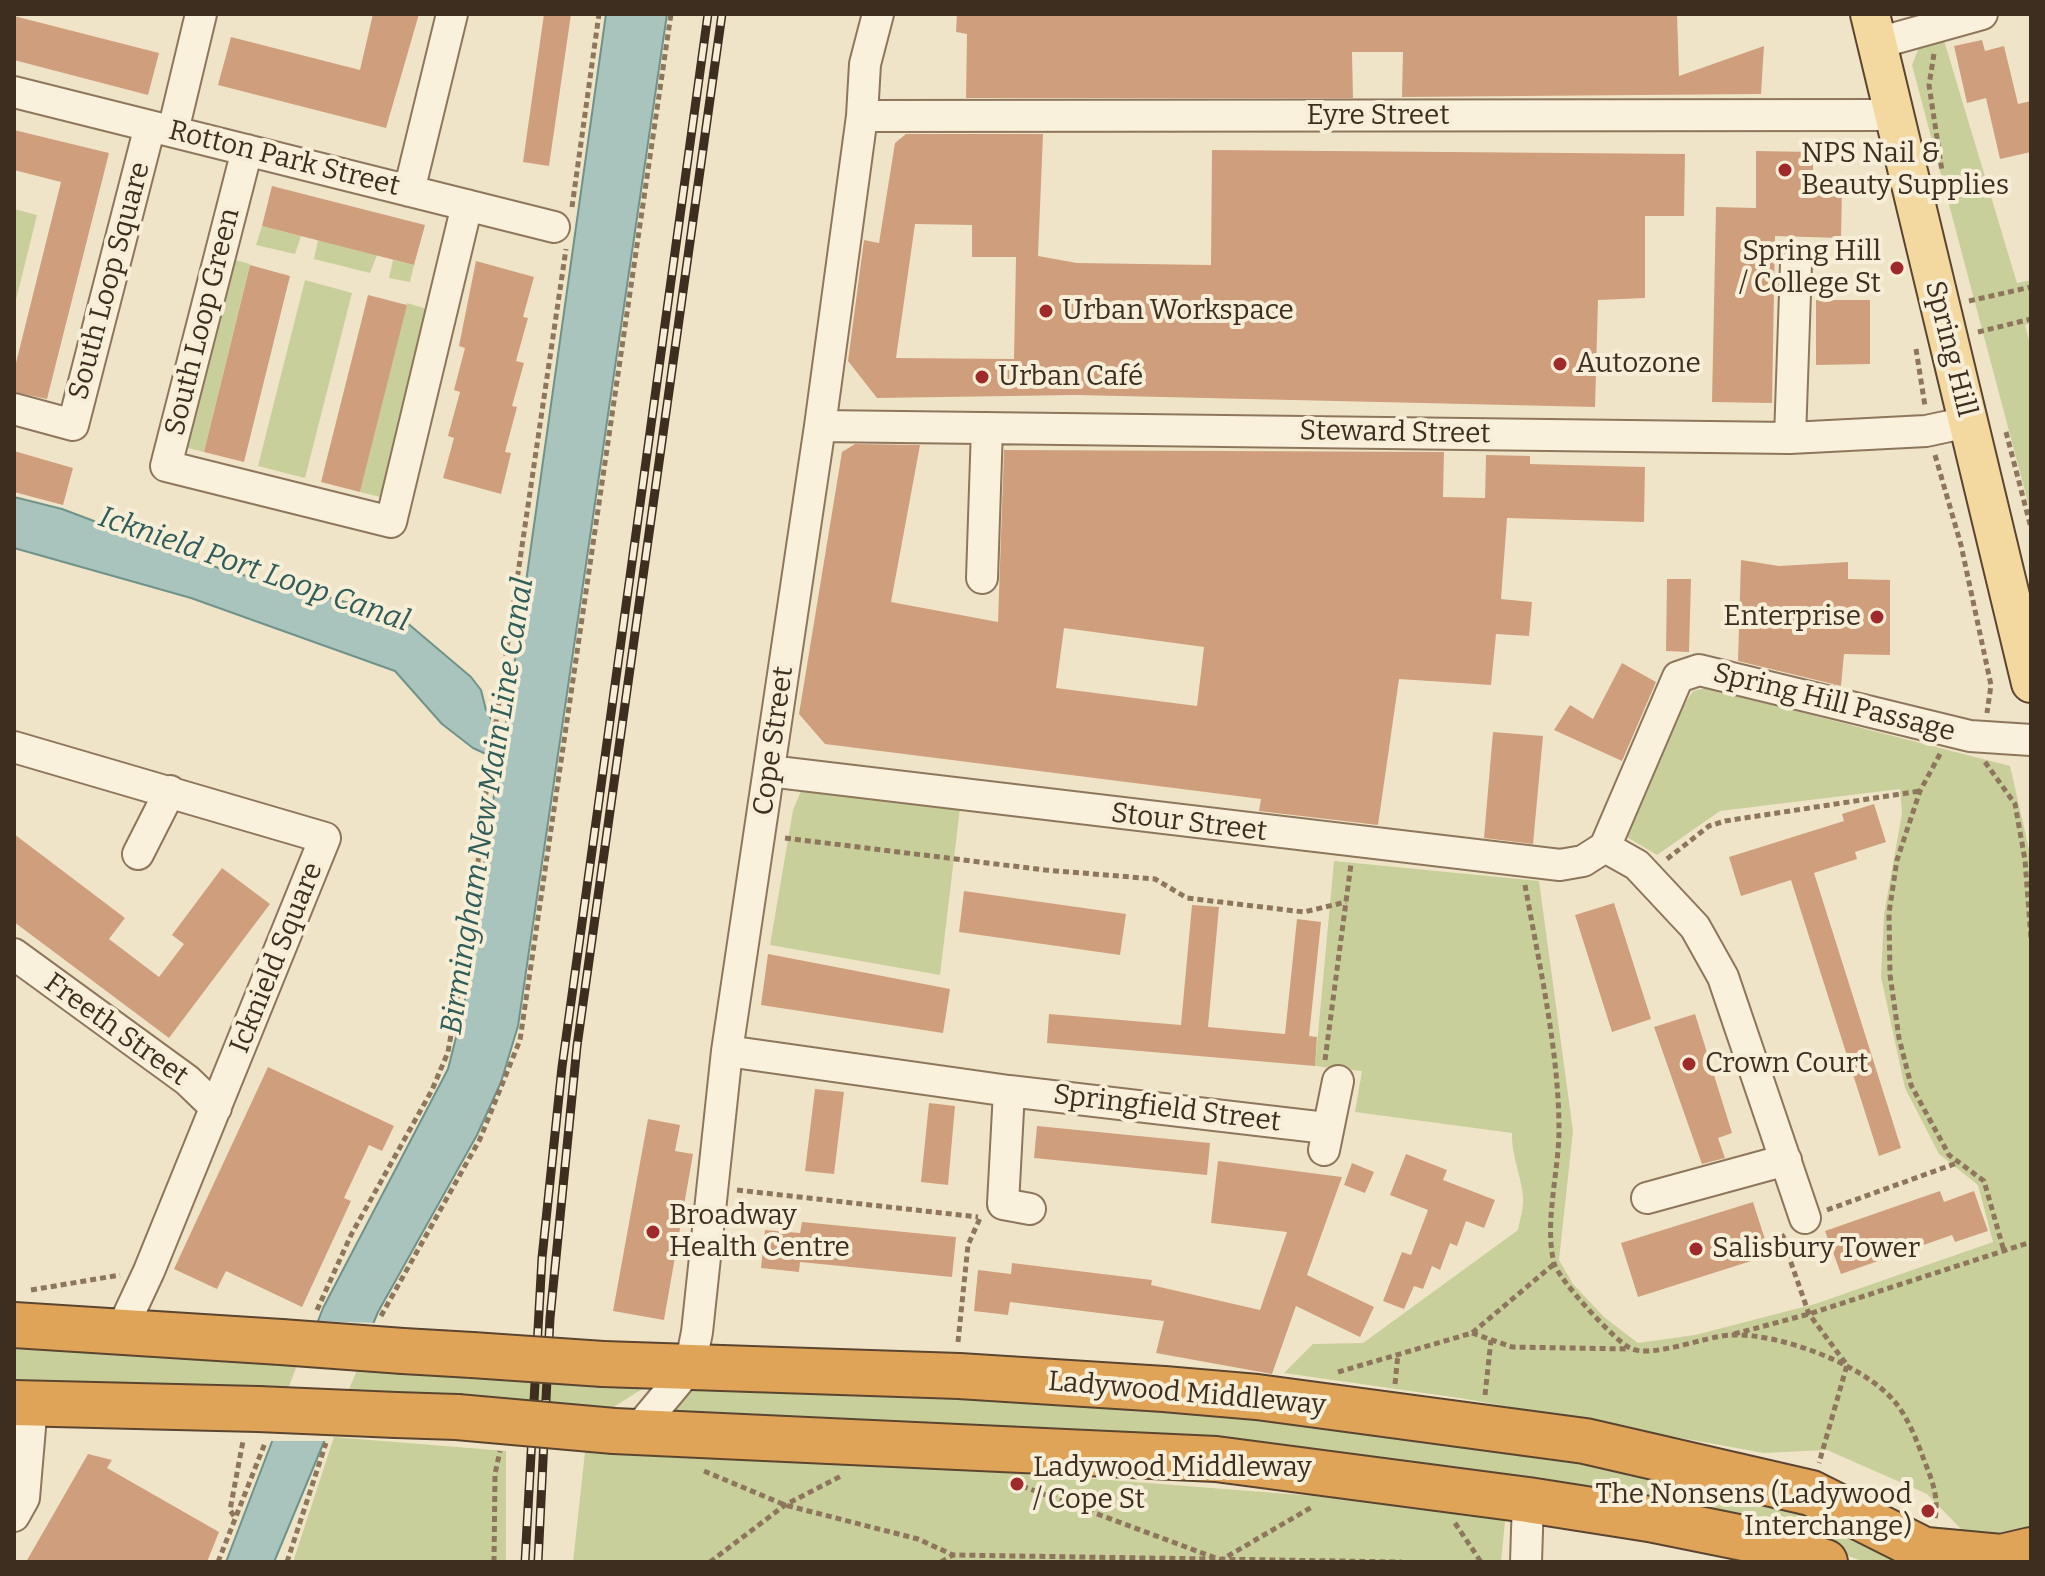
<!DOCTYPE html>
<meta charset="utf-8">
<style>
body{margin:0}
#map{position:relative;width:2045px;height:1576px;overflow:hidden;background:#f0e4c8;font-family:Bitter,serif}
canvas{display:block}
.frame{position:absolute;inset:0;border:16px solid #3d2e20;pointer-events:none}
</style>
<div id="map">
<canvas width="2045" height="1576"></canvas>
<div class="frame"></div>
</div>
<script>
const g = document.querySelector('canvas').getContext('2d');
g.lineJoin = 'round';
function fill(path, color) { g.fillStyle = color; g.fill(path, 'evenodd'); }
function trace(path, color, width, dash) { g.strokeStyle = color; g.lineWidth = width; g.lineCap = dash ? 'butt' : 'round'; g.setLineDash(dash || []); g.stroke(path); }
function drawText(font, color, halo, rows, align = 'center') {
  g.font = font + ' Bitter,serif'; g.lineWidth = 8; g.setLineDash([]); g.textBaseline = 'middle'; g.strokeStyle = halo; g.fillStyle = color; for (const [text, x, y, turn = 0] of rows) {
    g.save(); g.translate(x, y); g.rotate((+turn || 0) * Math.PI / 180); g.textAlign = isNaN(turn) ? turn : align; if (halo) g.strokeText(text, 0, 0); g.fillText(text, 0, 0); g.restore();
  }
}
fill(new Path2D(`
 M1943 37 2017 283 2031 280V323L2025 325 2031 348V514L1912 65 1920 45Z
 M14 209 37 215 14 308Z
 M262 226 301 236 295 254 256 245Z
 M318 240 377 255 370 273 314 259Z
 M231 259 250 264 204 452 184 447Z
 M393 260 414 265 410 282 389 278Z
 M305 280 352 293 305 478 258 466Z
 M407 303 427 309 380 497 360 492Z
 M1706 688 2010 766 2031 858V1529L2013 1537 1962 1530 1927 1494 1827 1450 1764 1453 1466 1399 1284 1373 1313 1344 1363 1343 1518 1230C1520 1219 1524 1207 1523 1197 1521 1174 1511 1155 1512 1133L1355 1112 1362 1071 1315 1066 1334 861 1539 881 1573 1131 1559 1260 1573 1284 1604 1317 1638 1343 1695 1335 1815 1304 1993 1242 1978 1185 1939 1154 1905 1088 1881 977 1884 915 1902 813 1900 789 1720 811 1657 855 1620 833 1650 756 1693 691Z
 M801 791 960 808 940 975 770 945 793 810Z
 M14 1336 658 1379 604 1413 14 1386Z
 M703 1381 1081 1398 1588 1458 1806 1506 1916 1562H1865L1812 1543 662 1413Z
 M334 1437 506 1451V1562H293Z
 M597 1440 1506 1511 1501 1562H573L585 1452Z`), '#c9cf9b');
const water = new Path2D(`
 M606 14H667L518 1026 501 1082 477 1135 378 1312 274 1562H226L323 1308 448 1069 464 1006 499 760 473 748 442 724 395 671 191 598 14 548V497L62 509 224 570 399 616 471 677 481 690 486 710 497 729 505 731Z`);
fill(water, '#a9c4bc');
trace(water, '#6f938a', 2);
fill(new Path2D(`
 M492 713 502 726 494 775 495 762 485 757Z
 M314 1321 377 1323 327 1441H268Z`), '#f0e4c8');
fill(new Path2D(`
 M373 14H419L386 128 218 85 231 37 360 70Z
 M544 14H571L549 166 523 162Z
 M957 14H1677L1679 76 1764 46 1761 94 1402 97 1403 52H1352L1353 98H966L967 34 956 32Z
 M14 16 159 53 148 95 14 60Z
 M1982 40 1985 51 2004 46 2018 104 2031 101V152L2000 159 1986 98 1967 103 1954 46Z
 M14 130 109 153 47 399 14 392V371L61 182 14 170Z
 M906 134H1043L1038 256 1077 263 1211 265 1212 150 1685 154 1684 216H1645V298L1598 300 1595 407 1076 395 877 398 848 361 864 240 879 243 895 143ZM915 224 972 225V257H1016L1014 359 896 358Z
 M1756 151 1813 152V189L1842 188 1841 238 1775 236 1772 403 1712 402 1716 207 1756 208Z
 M272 186 425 225 414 265 262 226Z
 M476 261 534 277 523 317 528 318 516 361 524 363 512 406 517 407 505 452 511 453 501 494 443 478 454 438 448 436 460 392 454 390 465 348 459 346Z
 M250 265 290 276 244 462 204 452Z
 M368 295 407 305 360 492 321 482Z
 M1816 300H1870V364L1816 365Z
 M855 444 920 445 891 602 998 622 1004 450 1444 452 1443 497 1485 498 1486 455 1530 456V464L1645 467 1644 522 1507 518 1501 599 1532 602 1529 636 1496 634 1491 685 1399 679 1378 825 1259 811 1261 799 825 744 799 714 842 452ZM1064 628 1204 647 1197 706 1056 688Z
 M14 451 73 468 63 505 14 492Z
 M1741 560 1779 566 1848 562V579L1890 580V655L1844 654 1841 686 1738 661Z
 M1667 579H1691L1689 652 1666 651Z
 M1622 663 1656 682 1622 761 1554 730 1570 705 1593 719Z
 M1493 732 1543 736 1533 844 1484 838Z
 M1874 804 1886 842 1855 852 1857 859 1814 873 1901 1148 1879 1156 1791 880 1741 896 1729 857 1844 821 1842 814Z
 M14 834 125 918 109 939 159 977 184 944 172 935 222 868 270 904 169 1038 14 922Z
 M964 891 1126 914 1120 955 959 932Z
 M1614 903 1651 1019 1612 1032 1575 915Z
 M1192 905 1219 907 1208 1027 1285 1034 1297 919 1321 922 1309 1036 1317 1037 1315 1066 1047 1043 1049 1014 1181 1025Z
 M768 954 950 989 943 1033 761 1005Z
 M1695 1014 1732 1133 1718 1138 1725 1158 1702 1164 1654 1027Z
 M268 1067 394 1126 382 1151 369 1145 344 1198 351 1201 302 1307 226 1271 217 1289 174 1269Z
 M815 1089 844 1092 834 1174 805 1171Z
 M929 1103 955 1106 948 1185 921 1182Z
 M648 1119 680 1125 675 1151 693 1154 664 1320 613 1311Z
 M1037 1126 1210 1143 1207 1175 1034 1158Z
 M1406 1154 1447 1170 1443 1180 1495 1200 1484 1228 1466 1221 1457 1246 1450 1243 1440 1270 1432 1266 1423 1289 1414 1286 1404 1309 1383 1301 1402 1252 1411 1255 1428 1210 1390 1195Z
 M1218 1161 1342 1177 1307 1275 1374 1307 1360 1337 1296 1306 1272 1374 1156 1353 1164 1321 1010 1302 1008 1315 974 1311 978 1270 1011 1274 1012 1263 1152 1280 1151 1285 1260 1310 1287 1232 1211 1223Z
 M1352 1163 1374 1172 1365 1193 1344 1185Z
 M1940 1191 1944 1202 1974 1191 1988 1231 1955 1242 1952 1235 1841 1274 1825 1231Z
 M1753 1202 1770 1255 1638 1297 1621 1243Z
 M802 1222 956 1237 952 1277 800 1262 799 1272 761 1268 765 1230 800 1233Z
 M88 1454 112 1460 107 1468 219 1532 207 1562H26Z`), '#cf9f7d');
const minor = new Path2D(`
 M1878 43 1982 14
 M14 92 554 227
 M862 116 1893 115
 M173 131 201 14
 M247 150 166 466 391 522 467 205
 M409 191 452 14
 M14 409 73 425 150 126
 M820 426 1790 438 1926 431 1968 422
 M1790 438 1796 264
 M982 578 987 428
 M14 747 325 838 149 1271 121 1331
 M769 771 1560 865 1583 861 1605 847
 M1605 847 1678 677 1699 670 1970 736 2031 740
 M1605 847 1637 865 1695 927 1723 977 1805 1218
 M138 854 170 791
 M14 954 187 1080 216 1108
 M727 1051 1009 1091 1326 1128
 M1009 1091 1003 1204 1030 1209
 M1324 1150 1338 1081
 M1647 1198 1786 1160
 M635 1433 690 1367 697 1332 727 1051 820 426 862 116 865 64 878 14
 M14 1516 24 1498 32 1404
 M1526 1562 1528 1500`);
const major = new Path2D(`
 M1870 14 2031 683`);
const highway = new Path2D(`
 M14 1325 281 1342
 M403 1351 472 1355
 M603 1364 959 1376 1164 1389 1257 1397 1585 1441 1811 1493 1948 1562
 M14 1403 258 1409
 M396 1415 457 1417
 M614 1431 1216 1459 1528 1500 1649 1519 1758 1541 1825 1562
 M1926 1550 2001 1557 2031 1550`);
trace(minor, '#8d765c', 34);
trace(major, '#5b4430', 42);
trace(highway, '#5b4430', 48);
trace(new Path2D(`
 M1934 54 1929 85 1942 171
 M572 207 599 14
 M1969 301 2031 287
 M1978 332 2031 319
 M1916 349 1925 406
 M2006 432 2031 528
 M1935 455 1961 545 1991 685 1987 713
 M1940 754 1920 791 1897 860 1889 913 1890 975 1899 1038 1911 1085 1949 1155 1984 1181 2004 1251
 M1985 762 2015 804 2025 860 2031 939
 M785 838 1045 870 1155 879 1187 898 1304 912 1346 902
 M1667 859 1709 826 1725 821 1920 791
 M1525 885C1539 963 1559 1052 1559 1130 1559 1171 1544 1223 1554 1263 1558 1279 1615 1341 1630 1348 1652 1359 1705 1336 1731 1335 1779 1333 1863 1364 1894 1401 1908 1417 1917 1441 1924 1460 1932 1480 1939 1497 1935 1519
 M1325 1060 1351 864
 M737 1190 978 1217
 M1827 1210 1957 1163
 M1785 1235 1782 1237 1809 1314 1847 1365 1819 1463
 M31 1290 120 1275
 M317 1310 351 1235 432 1090 448 1052 472 913 488 776 566 249
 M381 1316 480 1139 520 1040 671 14
 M1472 1333 1512 1347 1629 1349
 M1734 1334 1809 1314 2031 1242
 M958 1342 968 1245 981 1216
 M1338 1372 1472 1333 1554 1264
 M1395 1384 1398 1354
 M1485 1395 1491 1340
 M704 1471 785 1505 918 1539 953 1555 1402 1562
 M1022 1486 1221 1560 1312 1507
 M234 1516 230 1510 243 1441
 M1455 1523 1481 1562
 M218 1562 265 1443
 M287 1562 326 1443
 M494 1562 495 1474 500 1451
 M710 1562 785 1505 843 1475
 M941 1562 953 1555`), '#8d765c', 5, [6, 4]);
trace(minor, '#faf1dc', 30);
trace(major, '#f3d9a0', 38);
trace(highway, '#e0a458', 44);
const rail = new Path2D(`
 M525 1562 542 1258 562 1067 708 14
 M538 1562 550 1318 577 1046 722 14`);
trace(rail, '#3d2e20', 9);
trace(rail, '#f7eed8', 6, [18]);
const highwayBridge = new Path2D(`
 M281 1342 403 1351
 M472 1355 603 1364
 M258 1409 396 1415
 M457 1417 614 1431`);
trace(highwayBridge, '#5b4430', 48, []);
trace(highwayBridge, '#e0a458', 44);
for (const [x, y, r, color] of [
 [1785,170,8,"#9e2a2b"],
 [1897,268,8,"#9e2a2b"],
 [1046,311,8,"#9e2a2b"],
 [1560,364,8,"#9e2a2b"],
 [982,377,8,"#9e2a2b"],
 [1877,617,8,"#9e2a2b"],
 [1689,1064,8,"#9e2a2b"],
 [653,1232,8,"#9e2a2b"],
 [1696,1249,8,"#9e2a2b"],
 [1017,1484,8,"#9e2a2b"],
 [1928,1511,8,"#9e2a2b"]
]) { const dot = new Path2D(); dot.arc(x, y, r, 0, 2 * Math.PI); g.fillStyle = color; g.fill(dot); trace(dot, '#f7eed8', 3); }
drawText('28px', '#3d2e20', '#f7eed8', [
 ["Eyre Street",1378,116],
 ["Rotton Park Street",284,159,14],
 ["South Loop Square",110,281,-75],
 ["South Loop Green",203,322,-76],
 ["Spring Hill",1950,349,76],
 ["Steward Street",1395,433,1],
 ["Spring Hill Passage",1834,703,14],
 ["Cope Street",774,741,-82],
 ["Stour Street",1189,823,7],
 ["Icknield Square",277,958,-68],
 ["Freeth Street",116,1030,36],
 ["Springfield Street",1167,1109,7],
 ["Ladywood Middleway",1187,1394,5]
]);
drawText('28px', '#3d2e20', '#f7eed8', [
 ["NPS Nail &",1801,154],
 ["Beauty Supplies",1801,186],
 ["Spring Hill",1881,252,"right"],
 ["/ College St",1881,284,"right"],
 ["Urban Workspace",1062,311],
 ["Autozone",1576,364],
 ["Urban Café",998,377],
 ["Enterprise",1861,617,"right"],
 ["Crown Court",1705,1064],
 ["Broadway",669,1216],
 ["Health Centre",669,1248],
 ["Salisbury Tower",1712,1249],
 ["Ladywood Middleway",1033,1468],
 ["/ Cope St",1033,1500],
 ["The Nonsens (Ladywood",1912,1495,"right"],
 ["Interchange)",1912,1527,"right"]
], 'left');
drawText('italic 30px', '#2f5d5a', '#f7eed8', [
 ["Icknield Port Loop Canal",254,570,19],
 ["Birmingham New Main Line Canal",488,806,-81]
]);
</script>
